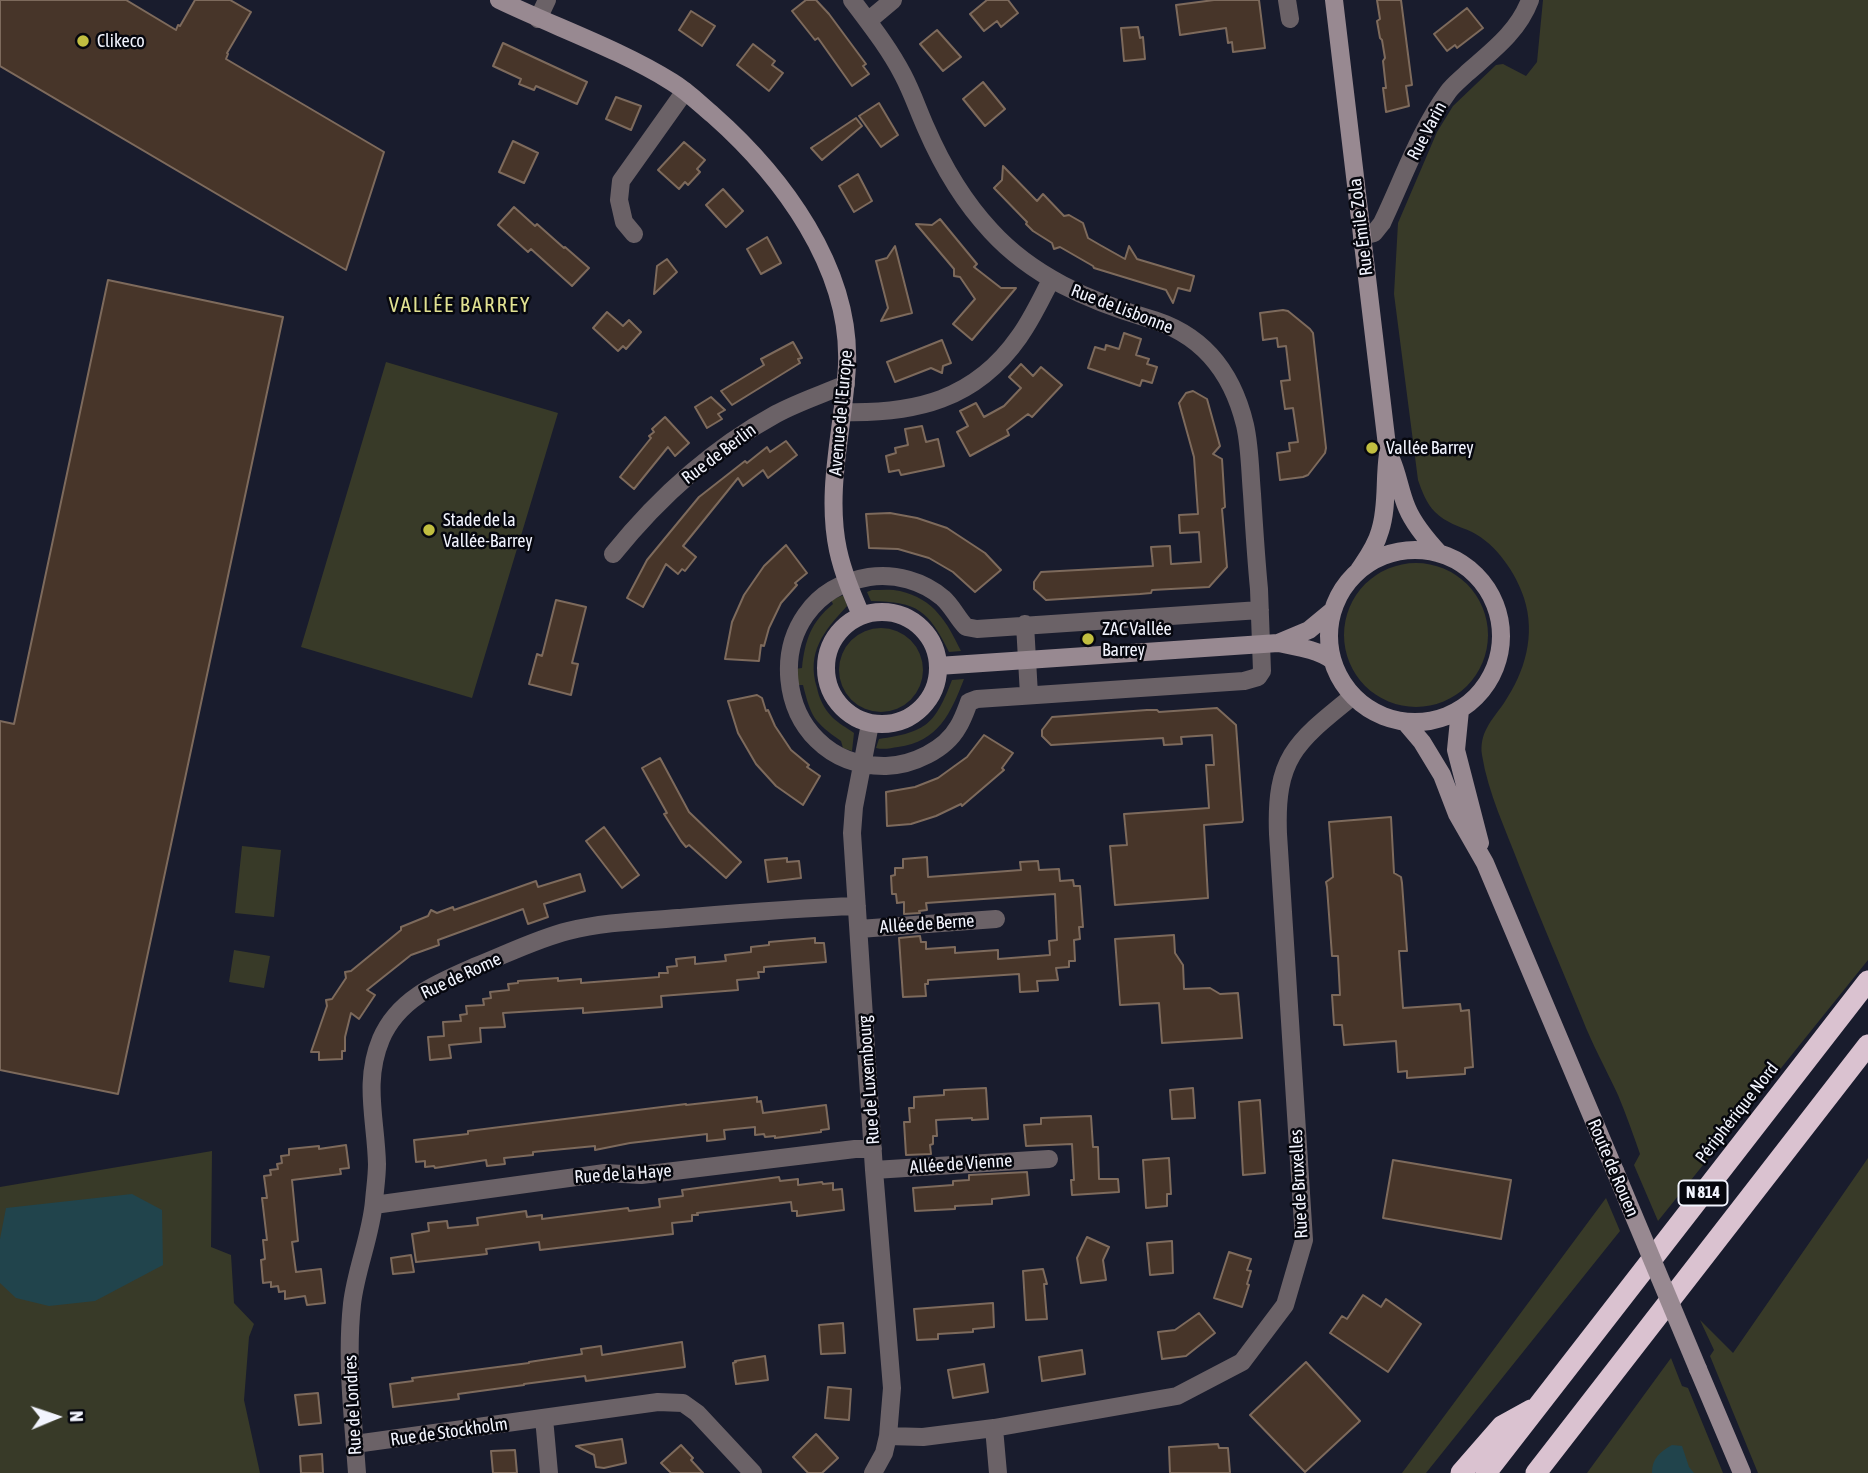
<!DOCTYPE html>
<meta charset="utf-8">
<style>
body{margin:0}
#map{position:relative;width:1868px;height:1473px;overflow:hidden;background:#191c2d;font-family:"Asap Condensed",sans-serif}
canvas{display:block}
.north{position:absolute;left:21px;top:1382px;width:70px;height:70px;-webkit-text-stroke:5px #06070e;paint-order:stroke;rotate:88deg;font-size:19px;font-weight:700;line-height:28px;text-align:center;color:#f2f4fe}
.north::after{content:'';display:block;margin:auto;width:24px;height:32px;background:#f2f4fe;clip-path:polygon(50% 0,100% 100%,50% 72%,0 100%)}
</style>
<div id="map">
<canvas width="1868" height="1473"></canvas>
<div class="north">N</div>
</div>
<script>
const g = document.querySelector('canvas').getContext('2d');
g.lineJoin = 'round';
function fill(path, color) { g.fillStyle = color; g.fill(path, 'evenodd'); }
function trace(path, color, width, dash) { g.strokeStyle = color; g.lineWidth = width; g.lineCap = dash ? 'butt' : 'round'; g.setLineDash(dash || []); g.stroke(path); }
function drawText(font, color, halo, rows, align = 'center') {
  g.font = font + ' "Asap Condensed",sans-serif'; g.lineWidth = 5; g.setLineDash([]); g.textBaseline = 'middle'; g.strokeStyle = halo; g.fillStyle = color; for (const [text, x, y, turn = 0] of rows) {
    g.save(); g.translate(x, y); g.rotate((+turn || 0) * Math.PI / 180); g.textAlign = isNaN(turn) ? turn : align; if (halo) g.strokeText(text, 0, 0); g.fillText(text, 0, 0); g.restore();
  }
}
fill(new Path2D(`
 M1543 0H1868V960L1658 1221 1634 1165 1640 1154C1633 1134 1626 1114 1618 1095 1606 1069 1592 1044 1582 1018 1561 967 1539 916 1519 865 1506 830 1488 793 1482 755 1479 733 1492 720 1504 703 1525 672 1536 635 1524 598 1516 573 1496 544 1472 532 1459 526 1446 523 1435 512 1426 503 1422 491 1418 480L1394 294 1398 223 1437 132 1453 106 1496 65 1503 64 1526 76 1537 62Z
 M386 362 558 413 472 698 301 647Z
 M1344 635a72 72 0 1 1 144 0a72 72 0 1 1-144 0Z
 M872 590C881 590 892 589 900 591 934 599 947 622 961 651L949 652C928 610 918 602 871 601L867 592Z
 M844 595 847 606C824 631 806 652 817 688 819 698 824 709 832 717 838 723 847 728 854 733L852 751 843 748 841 741C814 722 811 717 803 685H796L794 669 802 668C805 640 811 622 833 604L831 600Z
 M839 670a42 42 0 1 1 84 0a42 42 0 1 1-84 0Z
 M964 679C951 713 938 742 898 747 891 748 884 750 876 748L879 739C927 732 935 724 952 680Z
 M242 846 281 850 274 917 235 913Z
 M234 950 270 956 264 988 229 982Z
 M212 1151 211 1247 231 1255 234 1303 254 1324 249 1337 244 1400 260 1473H0V1187Z
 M1868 1158V1473H1758L1710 1356 1714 1350 1700 1320 1733 1353Z
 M1606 1198 1620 1231 1426 1473H1402Z
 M1671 1358 1682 1386 1688 1388 1723 1473H1587Z`), '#383a28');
fill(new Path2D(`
 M132 1194 162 1210 163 1265 95 1301 49 1306 16 1298 0 1283V1239L6 1208Z
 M1672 1445 1682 1446 1689 1467 1694 1473H1652C1652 1458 1660 1452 1672 1445Z`), '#21444c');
const building = new Path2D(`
 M0 0H126L176 30 178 25 180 26 195 0H230L251 12 227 53 228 54 226 59 384 152 346 270 0 66Z
 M806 0H816L829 14 866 64 863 66 869 74 852 86 818 38 815 40 792 11Z
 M987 0H1008L1018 13 1001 27 997 21 984 31 970 14Z
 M1214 0H1259L1265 48 1233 52 1232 42 1228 43 1226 28 1180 35 1176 5Z
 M1377 0H1401L1412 85 1406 86 1409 106 1386 112 1383 88H1386L1383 61 1385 58 1382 40 1380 38 1377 21 1380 19Z
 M1467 8 1483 28 1457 48 1455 45 1447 51 1434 34Z
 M691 11 715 26 702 46 679 30Z
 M1138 27 1140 38 1143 37 1145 59 1124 61 1121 28Z
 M937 30 961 57 943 71 920 44Z
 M503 43 587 82 577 104 536 86 534 90 519 84 521 79 493 66Z
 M753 44 775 61 772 65 783 73 769 91 737 65Z
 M983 82 1005 109 985 126 963 99Z
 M616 97 641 106 631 130 606 119Z
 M879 103 898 135 881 147 859 116Z
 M856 118 862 126 822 160 811 148Z
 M513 141 538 153 524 183 499 172Z
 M684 142 705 160 697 169 700 172 688 185 685 182 679 189 658 170Z
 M1003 166 1037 201 1043 194 1064 216 1069 215 1083 223 1088 238 1100 245 1125 259 1129 246 1137 259 1194 276 1190 291 1178 288 1173 303 1166 290 1094 268 1093 266 1060 247 1054 249 1052 243 1033 231 1026 224 1027 222 994 188 1002 180Z
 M858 174 872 201 854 212 839 186Z
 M723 189 743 211 726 227 706 205Z
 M514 207 535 226 537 224 564 248 565 247 589 268 572 286 531 249 528 252 498 225Z
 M940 219 977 264 974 267 1001 288H1016L972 340 953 324 975 299 960 277 954 276V269L916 224 932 225Z
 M767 237 781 263 761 274 747 249Z
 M895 246 912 313 881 321 888 308 876 261 887 258Z
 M667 259 677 272 654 294 657 266Z
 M108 280 283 317 118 1094 0 1070V721L14 724Z
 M1283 310 1288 311 1310 329 1313 333 1326 448 1325 453 1308 475 1303 477 1280 480 1277 453 1290 451 1289 443 1298 442 1293 408 1285 409 1281 381 1290 380 1286 346 1278 347 1277 338 1263 340 1260 313Z
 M607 312 623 326 629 320 641 332 626 349 623 346 618 351 593 328Z
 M1124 333 1141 339 1136 355 1149 359 1147 364 1157 367 1152 383 1142 380 1140 386 1088 368 1095 347 1105 350 1106 345 1119 349Z
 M942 340 951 363 943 366 942 373 931 368 895 382 887 362Z
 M793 342 802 358 798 359 800 363 732 405 721 391 764 365 761 359Z
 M1021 364 1033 376 1041 367 1062 385 1032 417 1028 414 1007 430 1009 435 970 456 957 432 968 426 960 411 976 403 984 417 1004 406 1021 388 1009 377Z
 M1193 391 1207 399 1220 446 1213 454 1222 459 1225 507 1222 509 1227 567 1209 587 1152 590 1151 593 1140 594 1046 600 1034 589V582L1041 572 1153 566 1151 547 1170 546 1171 564 1201 562 1199 532 1180 533 1179 515 1198 514 1194 457 1179 403 1186 393Z
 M711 397 725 410 718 414 722 419 707 428 695 407Z
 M665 417 689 443 675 456 668 447 634 489 620 477 651 438 649 436 654 432 652 429Z
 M922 426 926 442 938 439 944 466 901 475 899 470 889 472 886 456 896 453 895 448 908 445 905 429Z
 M786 441 797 455 768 478 763 470 743 486 738 478 683 546 696 557 685 571 682 569 678 574 666 564 643 607 627 598 647 560 699 497 745 461 747 463 767 447 770 452Z
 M890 513 917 518 947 528 985 553 1001 570 975 592 953 572 929 558 898 549 869 548 866 514Z
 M786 545 807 573 795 583 797 585 781 603 769 628 764 646 761 645 759 661 725 659 732 622 744 595 764 566Z
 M556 600 586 607 572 663 578 664 571 695 529 684 537 654 542 656Z
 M757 695 762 698 766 711 768 710 775 726 791 750 809 765 807 767 820 776 803 805 776 786 756 764 738 733 728 701Z
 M1217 708 1236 725 1243 820 1242 822 1204 825 1208 898 1115 905 1110 846 1127 845 1124 814 1209 808 1206 765H1214L1212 735 1181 737 1182 744 1164 745 1163 738 1051 745 1042 736V730L1052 717 1147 710H1157L1159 712Z
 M984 735 1013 753 1002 768 1004 770 962 806 961 804 936 816 911 824 887 826 886 792 915 787 938 778 967 757Z
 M660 758 689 812 741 862 726 878 689 845 686 847 681 841 664 814 667 813 642 768Z
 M1391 817 1394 873 1401 877 1402 883 1407 951H1399L1403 1008 1460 1004 1461 1011 1469 1010 1473 1067 1465 1068V1074L1407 1078V1071L1398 1072 1396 1041 1344 1045 1342 1025H1334L1332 995H1340L1338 956H1332L1327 887 1326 882 1333 877 1329 822Z
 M604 827 639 875 622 888 586 841Z
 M927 857 928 877 1021 870 1020 862 1038 861 1039 870 1059 869 1060 881 1073 880 1074 886H1080L1083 927H1079L1080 939 1074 940 1075 961H1069V967L1056 968 1058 980 1037 981 1038 991 1020 992 1019 974 928 980V984H925L926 996 903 997 899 938 920 936 921 942H926V949L955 947V953L998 950V959L1050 955 1049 941 1057 940 1055 894 926 903 927 910 919 911 920 913 904 914V902L897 903 896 894H892L891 876 895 875V868H903V859Z
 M787 858V862L799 861 801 878 768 882 765 860Z
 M580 874 585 891 544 904 548 917 528 924 523 909 438 940 439 945 411 955 367 990 375 995 359 1019 351 1013 345 1037V1051H342V1059L319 1060V1052H311L327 1006 326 1000 332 999 346 978 345 972 351 971 401 930V927L428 916 431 910 437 913 453 907 454 910 536 881 538 887Z
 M1174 935 1175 953 1183 965 1184 989 1210 988 1220 994 1238 993 1242 1038 1162 1043 1159 1003 1120 1005 1115 939Z
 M815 938V943H824L826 962 764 967V972H758L759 978 737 980 738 990 661 996 662 1007 583 1013V1008L503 1013 505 1027 480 1028 481 1042 449 1045 451 1058 430 1060 428 1037 444 1036 443 1022 461 1021 460 1015 467 1014 466 1006 484 1005 483 999 491 998 490 992 509 990 508 984 518 983V981L558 978V981L581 979V983L659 977V973H668L667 967 677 966 676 959 695 957V964L726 961 725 955 751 952V947L769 945V942Z
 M986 1088 988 1119 972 1120V1118L936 1120 937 1136H933V1144L930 1145 931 1154 906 1155 904 1122H910L909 1108H914V1097L944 1095V1090Z
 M1193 1088 1195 1118 1172 1119 1170 1090Z
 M757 1097V1102L761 1101 763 1113 826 1105 829 1129 821 1130V1132L775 1138V1136L765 1137 764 1134 755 1135V1127L724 1130 725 1139 707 1141V1134L630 1143 595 1150V1146L533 1152V1155L504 1158 505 1164 487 1166 486 1160 435 1168 434 1166 425 1167V1161L416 1162 414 1140 468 1134V1131L686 1104V1105Z
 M1260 1100 1265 1173 1243 1175 1239 1102Z
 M1091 1116 1093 1147H1098L1099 1179H1118L1119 1192 1072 1195 1071 1180H1074L1072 1144 1026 1146 1024 1125 1041 1124V1118Z
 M346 1145 349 1168 340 1169 341 1174 292 1180 298 1241 292 1242 296 1272 321 1269 325 1303 307 1305 305 1296 285 1299V1291L279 1292 278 1286 271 1287V1282L263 1283 261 1260 265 1259 263 1240H267L262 1198H267L264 1176 271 1175 270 1170 278 1169 277 1164 282 1163 281 1156 289 1155V1149L319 1146V1149Z
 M1169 1158 1171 1194H1167V1206L1146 1208 1143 1160Z
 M1393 1160 1511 1180 1501 1239 1383 1218Z
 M1027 1172 1029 1195 992 1199V1204L955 1206V1209L915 1211 913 1188 953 1185V1181L969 1180V1175Z
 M779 1177 780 1181 798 1179V1185L822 1182 823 1184 833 1183V1190L842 1189 844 1210 797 1216V1211H792L791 1202 758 1206 697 1213 698 1215H692V1221L672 1223 673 1234 540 1250 539 1242 486 1249 487 1254 416 1262 412 1234 429 1231 428 1223 447 1221 448 1228 478 1225 477 1218 526 1211 527 1217 542 1215V1219L628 1208 629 1211 660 1207 659 1199 683 1196 682 1190Z
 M1087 1237 1109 1247 1103 1260 1106 1280 1081 1283 1077 1258Z
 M1172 1241 1173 1273 1150 1275 1147 1243Z
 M1229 1252 1251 1259 1247 1270 1251 1271 1247 1284 1249 1285 1242 1307 1214 1298Z
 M411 1255 414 1272 393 1274 391 1258Z
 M1043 1269 1047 1284H1044L1047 1319 1026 1320 1023 1271Z
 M1363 1295 1381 1307 1386 1299 1421 1324 1388 1372 1330 1333 1342 1316 1347 1319Z
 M993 1303 994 1327 973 1329V1332L938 1334V1339L917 1340 914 1309Z
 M1199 1313 1215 1333 1186 1356 1162 1359 1158 1332 1175 1330Z
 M843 1323 845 1353 821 1354 819 1325Z
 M682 1342 685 1367 586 1381 585 1376 524 1384V1385L458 1394 459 1399 393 1407 390 1384 413 1381 412 1378 529 1363V1362L582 1354 581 1349 601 1346 602 1355Z
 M1082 1350 1085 1374 1042 1381 1039 1357Z
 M765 1356 768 1380 736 1384 733 1363 736 1362 735 1361Z
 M1306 1362 1360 1421 1305 1472 1250 1415Z
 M984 1364 988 1392 953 1398 948 1370Z
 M828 1387 851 1389 849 1420 825 1418Z
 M318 1393 321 1423 299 1425 295 1395Z
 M816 1434 838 1458 822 1473H808L793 1457Z
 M622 1439 626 1463 604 1468 596 1467 594 1455 576 1446Z
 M1218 1444 1219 1448H1228L1230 1473H1170L1169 1447Z
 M681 1445 693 1458 691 1460 703 1473H671L661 1463Z
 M515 1450 517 1473H493L491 1451Z
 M322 1454 323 1473H301L300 1456Z`);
fill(building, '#473529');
trace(building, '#7d6a5c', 2);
trace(new Path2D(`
 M852 0C870 24 889 48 903 75 912 92 918 110 926 128 942 165 964 202 991 231 1032 276 1089 301 1147 318 1202 333 1232 371 1245 425 1250 447 1250 471 1252 494 1254 526 1256 558 1259 589L1262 671 1258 677 1244 681 977 699 969 702C966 710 963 719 958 727 945 750 913 765 886 766 768 768 752 596 869 577 895 573 923 581 943 598 953 607 957 618 966 627L977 629 1260 610
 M1287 0 1290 19
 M538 19 547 0
 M868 21 893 0
 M634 234 624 222 619 200 621 181 685 91
 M1362 236 1374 233 1382 223C1403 179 1419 132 1448 92 1453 85 1461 79 1467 73 1492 51 1518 32 1530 0
 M842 412C915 414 975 400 1019 337 1032 319 1041 299 1051 280
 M613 554C659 497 712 449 776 414 798 402 823 394 846 384
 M1025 624 1029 695
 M870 724 854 807 852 833 874 1170 892 1388 888 1436 884 1453 873 1473
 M859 929 996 919
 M874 1170 1049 1159
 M374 1205 605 1173 641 1175 855 1149H873
 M544 1418 549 1473
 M994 1428 998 1473
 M888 1436 923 1437 994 1428 1177 1396 1242 1362 1285 1305 1304 1240 1278 834C1275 757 1296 742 1353 696
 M355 1444 658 1402 683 1403 697 1413 753 1473
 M357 1473C353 1417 346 1360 352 1304 356 1269 371 1236 374 1201 375 1189 377 1176 377 1164 376 1120 363 1082 381 1039 398 999 437 983 474 967 505 955 536 939 568 931 603 922 641 921 678 918 738 913 797 908 857 906`), '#6b6267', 18);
trace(new Path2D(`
 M499 0C555 27 619 49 672 82 687 91 700 104 713 115 782 176 851 268 847 365 844 426 825 489 838 550 843 573 852 594 861 615
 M1334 0 1388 454C1384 480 1388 506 1380 531 1376 546 1367 558 1359 570
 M1391 459C1398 474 1400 492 1407 508 1414 525 1427 540 1440 554
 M1329 636a86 86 0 1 1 172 0a86 86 0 1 1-172 0Z
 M826 668a56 56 0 1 1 112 0a56 56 0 1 1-112 0Z
 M1278 643 1309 630 1332 611
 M938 666 1278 643C1297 647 1316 649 1332 660
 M1460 710 1456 750 1480 843
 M1405 722 1422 742 1442 775 1457 814 1485 863 1615 1171
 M1698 1369 1742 1473`), '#988991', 18);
trace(new Path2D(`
 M1461 1473 1502 1426 1531 1410
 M1486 1473 1868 981
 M1536 1473 1868 1045`), '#dac2d0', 21);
trace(new Path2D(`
 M1615 1171 1698 1369`), '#988991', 18);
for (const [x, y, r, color] of [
 [83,41,7,"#c1be40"],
 [1372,448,7,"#c1be40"],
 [429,530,7,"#c1be40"],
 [1088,639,7,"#c1be40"]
]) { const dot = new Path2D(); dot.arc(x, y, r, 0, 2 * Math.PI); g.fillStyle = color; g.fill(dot); trace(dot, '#06070e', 2.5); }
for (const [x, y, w] of [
 [1703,1193,49]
]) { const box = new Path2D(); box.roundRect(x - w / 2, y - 12.5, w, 25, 5); g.fillStyle = '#06070e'; g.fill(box); trace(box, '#f2f4fe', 2); }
drawText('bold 16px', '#f2f4fe', null, [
 ["N 814",1703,1193]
]);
drawText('18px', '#f2f4fe', '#06070e', [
 ["Clikeco",97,41],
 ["Vallée Barrey",1386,448],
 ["Stade de la",443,520],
 ["Vallée-Barrey",443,541],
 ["ZAC Vallée",1102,629],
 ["Barrey",1102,650]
], 'left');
drawText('18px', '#f2f4fe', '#06070e', [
 ["Rue Varin",1427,131,-62],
 ["Rue Émile Zola",1361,227,-97],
 ["Rue de Lisbonne",1122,309,21],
 ["Avenue de l'Europe",841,413,-85],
 ["Rue de Berlin",719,454,-37],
 ["Allée de Berne",927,924,-4],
 ["Rue de Rome",461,976,-25],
 ["Rue de Luxembourg",869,1080,-94],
 ["Périphérique Nord",1737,1113,-52],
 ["Allée de Vienne",961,1164,-4],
 ["Route de Rouen",1613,1168,67],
 ["Rue de la Haye",623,1174,-4],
 ["Rue de Bruxelles",1299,1184,-93],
 ["Rue de Londres",353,1405,-93],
 ["Rue de Stockholm",449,1432,-8]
]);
g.letterSpacing = '2px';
drawText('21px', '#e1e192', '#06070e', [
 ["VALLÉE BARREY",460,305]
]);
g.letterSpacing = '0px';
</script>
